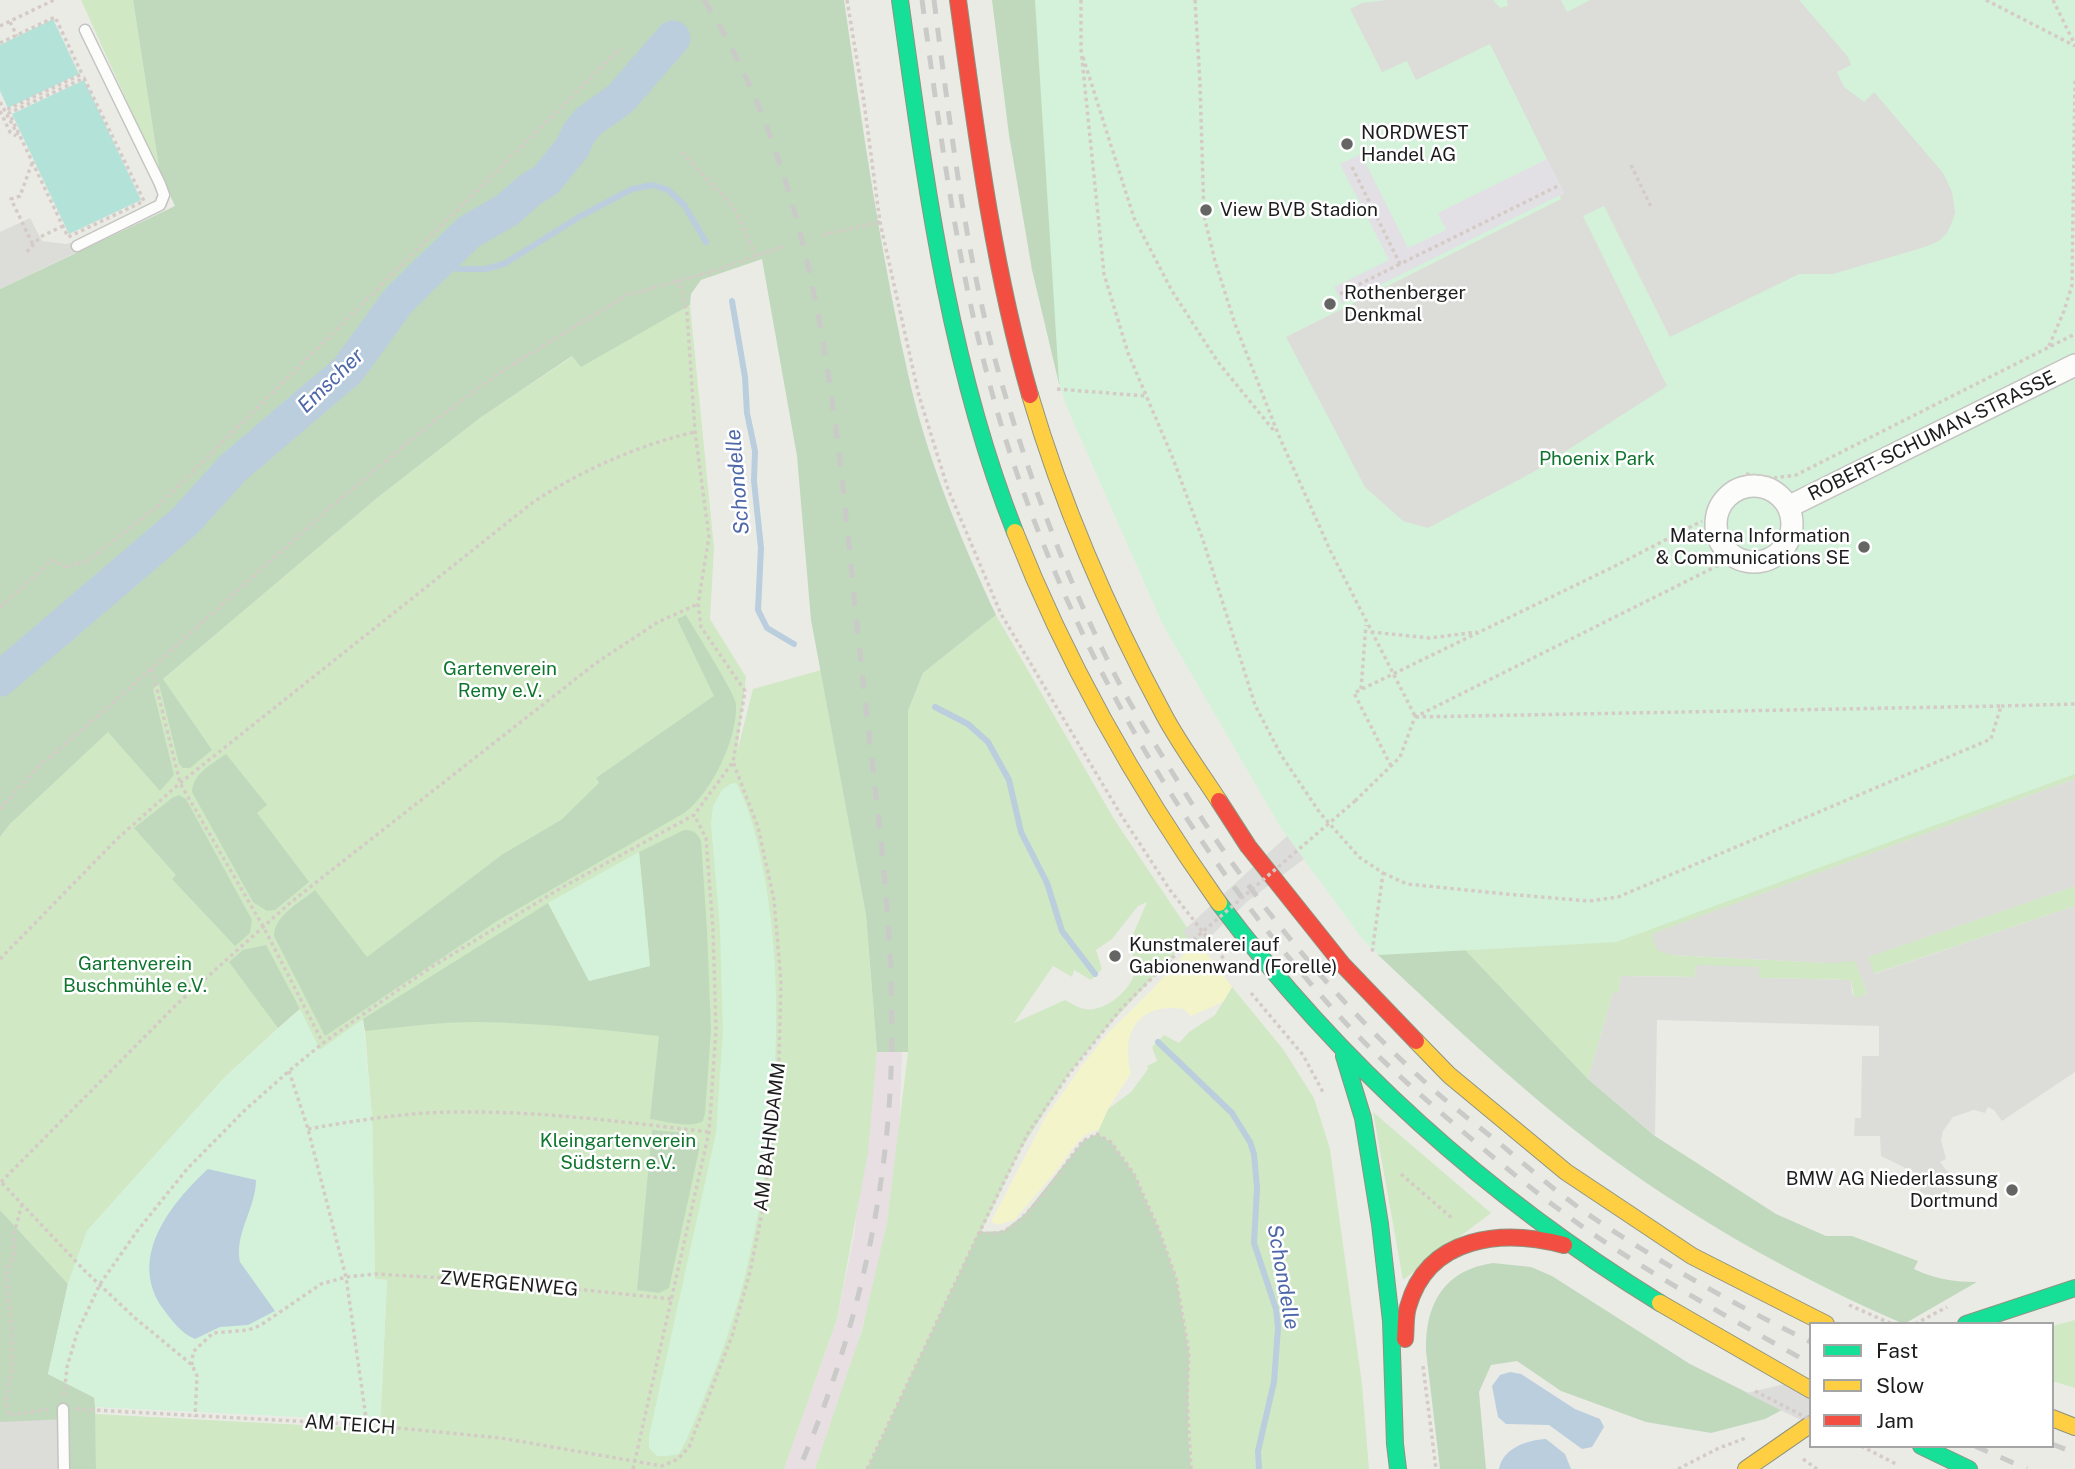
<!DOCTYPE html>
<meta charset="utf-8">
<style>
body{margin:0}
#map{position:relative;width:2075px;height:1469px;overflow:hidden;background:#ebebe6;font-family:"Public Sans",sans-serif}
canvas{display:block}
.legend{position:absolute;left:1809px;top:1322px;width:245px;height:126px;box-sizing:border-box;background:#fff;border:2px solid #a5a5a5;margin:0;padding:9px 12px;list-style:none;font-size:21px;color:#1d1d1d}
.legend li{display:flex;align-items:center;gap:14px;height:35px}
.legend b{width:35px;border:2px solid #a5a5a5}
</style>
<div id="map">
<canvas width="2075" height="1469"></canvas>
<ul class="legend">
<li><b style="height:9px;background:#16e098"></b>Fast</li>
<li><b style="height:9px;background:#ffcf43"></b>Slow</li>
<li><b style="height:9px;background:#f24e42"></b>Jam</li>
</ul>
</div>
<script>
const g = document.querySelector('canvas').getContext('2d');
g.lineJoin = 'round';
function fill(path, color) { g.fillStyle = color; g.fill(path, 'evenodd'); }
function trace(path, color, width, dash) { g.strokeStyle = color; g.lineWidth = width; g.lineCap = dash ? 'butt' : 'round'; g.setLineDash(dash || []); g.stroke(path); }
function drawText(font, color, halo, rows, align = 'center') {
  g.font = font + ' "Public Sans",sans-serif'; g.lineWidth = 5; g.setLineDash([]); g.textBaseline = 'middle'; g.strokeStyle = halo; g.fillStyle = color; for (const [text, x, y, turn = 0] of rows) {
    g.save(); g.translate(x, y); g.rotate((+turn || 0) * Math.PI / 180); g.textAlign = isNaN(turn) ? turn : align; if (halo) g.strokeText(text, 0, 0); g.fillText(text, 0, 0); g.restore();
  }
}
fill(new Path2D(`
 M881 941 903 1023 899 1137 887 1223 874 1285 850 1371 815 1469H784L837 1319 854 1236 877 1052Z`), '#e8dfe2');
fill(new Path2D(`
 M81 0H133L160 174Z
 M690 305 714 548 710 619 746 677 737 752 753 689 821 670 866 915 877 1052 868 1152 837 1319 784 1469H96L95 1414 380 1429 387 1280 375 1279 372 1118 365 1031 363 1020 320 1050 299 1009 226 1076 87 1231 68 1284 0 1210V837L10 824 163 679 377 498 480 418 573 356 581 366Z
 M996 615 1114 819 1192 935 1101 1034 1069 1074 1021 1149 867 1469H815L862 1330 887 1223 908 1052V711L923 673ZM1147 902 1128 946C1131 952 1136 959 1136 966 1135 987 1106 1013 1085 1009 1078 1008 1071 1003 1065 1000L1014 1023 1053 966 1072 977 1074 970 1091 980 1102 969 1096 950 1112 939 1138 906Z
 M2075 708V779L1653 934 1672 955 1830 963 1855 960 1867 992 1862 997H1854L1851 980 1759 978V968L1696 965 1695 977 1621 976 1619 993H1613L1588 1079 1410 892Z
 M2075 886V906L1873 974 1867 957Z
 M1232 987 1283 1049 1314 1098 1330 1149 1362 1384 1369 1469H1191L1188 1433 1189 1353 1176 1278 1159 1230 1134 1174 1111 1142 1097 1134 1108 1109 1131 1092 1148 1069 1147 1066 1157 1061 1152 1047 1164 1035 1179 1043 1189 1032 1215 1015Z
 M1373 1112 1491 1213 1403 1280Z
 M2075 1320V1388L2052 1381V1326Z`), '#d1e8c5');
fill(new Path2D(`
 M133 0H844C863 130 881 259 911 387 930 466 962 542 996 615L923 673 908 711V1052H877L866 915 811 620 797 456 762 259 701 280 691 294 690 305 581 367 572 356 480 418 377 498 163 679 212 750 190 768H183L179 764 159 684 153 689 174 775 160 791 108 732 10 824 0 837V289L175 206 160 174Z
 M992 0H1073L1131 389 1059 384 1032 270 1009 135Z
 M686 615C694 629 736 695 736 704 738 738 711 794 684 813L497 921 325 1036 274 936C274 915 301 902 315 890L367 957 503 854 561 820 599 783 596 778 714 696 677 619Z
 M226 754 267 805 257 813 309 882 275 910 267 911 253 902 192 792C193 773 212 764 226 754Z
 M179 795 186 799 252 920 250 933 235 946 172 879 176 875 134 828 172 798Z
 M684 830C693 830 697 832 701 841L707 930 711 1030 705 1113 703 1121C689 1129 665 1121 650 1119L659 1036C599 1029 538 1023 477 1022 440 1022 402 1027 365 1031L363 1019 548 903 589 981 650 966 639 852Z
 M1387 882 1410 892 1588 1079 1655 1136 1776 1214 1826 1236H1852L1918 1261 1914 1269C1935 1279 1954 1282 1977 1282L1904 1324C1804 1281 1702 1224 1614 1160 1530 1099 1454 1026 1378 955Z
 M266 945 300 1009 278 1028 229 962 243 950Z
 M652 1130 688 1133 699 1143V1150L669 1288 659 1293 637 1290Z
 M1097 1134 1111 1142 1134 1174 1159 1230 1176 1278 1189 1353 1188 1433 1191 1469H867L979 1232 1003 1231 1024 1215 1083 1141Z
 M0 1210 68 1284 48 1374 95 1398 96 1469H0Z
 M1493 1263 1531 1267 1552 1276 1690 1364 1782 1410 1765 1419 1711 1433 1646 1422 1561 1391 1517 1361 1491 1365 1479 1392 1486 1469H1440L1426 1351C1425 1304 1444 1270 1493 1263Z`), '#c0d9bc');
fill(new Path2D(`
 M1193 944 1197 949 1201 946 1232 987 1223 1002 1191 1016 1184 1009C1139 1002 1120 1032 1131 1073L1108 1109 1099 1129 1085 1135 1075 1145 1057 1170 1014 1220 998 1225 991 1222 1045 1118 1081 1067 1108 1033 1151 991Z`), '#f3f4ca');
fill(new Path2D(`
 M1035 0H2075V774L1616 942 1379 955 1363 940 1281 828 1163 625 1065 403 1059 382Z
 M736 783C750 808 756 836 762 864 788 991 776 1150 745 1276 731 1333 709 1387 686 1441L679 1454 667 1456H657L649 1448V1436L716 1133 723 1031 720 929 711 824 713 806 722 790 730 784Z
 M639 852 650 966 589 981 548 903Z
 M300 1009 320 1050 363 1019 372 1118 375 1279 387 1280 380 1421 95 1407 94 1397 48 1374 68 1284 87 1231 226 1076Z`), '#d4f2da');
fill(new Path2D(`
 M53 19 79 74 8 108 0 91V45Z
 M84 80 141 200 69 234 12 114Z`), '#b2e2d8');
fill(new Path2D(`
 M1387 0H1493L1500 8 1508 6 1507 0H1561L1567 12 1590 0H1799L1848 57 1851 65 1837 72 1844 87 1864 102 1874 92 1943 173 1952 192 1955 213 1952 222 1947 233 1939 241 1925 247 1833 274H1799L1670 337 1604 206 1583 216 1667 386 1535 471 1428 528 1403 521 1365 487 1286 337 1561 199 1560 196 1564 193 1490 44 1416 80 1407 61 1382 72 1350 9 1362 3Z
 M30 218 42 241 66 244 74 242 79 251 0 289V232Z
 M2075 779V886L1868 957 1874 974 2075 906V1072L2002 1121 1994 1110 1988 1107 1985 1113 1974 1110 1953 1117 1943 1131 1941 1140 1946 1159 1940 1162 1947 1171 1956 1175 1943 1204 1929 1208 1934 1199 1923 1193 1918 1202 1915 1200 1926 1178 1881 1156 1880 1136H1854L1855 1118H1861L1862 1056H1879V1026L1657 1020 1655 1136 1588 1079 1613 993 1619 992 1621 976 1695 977 1696 965 1759 967V978L1851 980 1852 993 1854 997H1862L1867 992 1855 961 1830 963 1672 955 1657 950 1652 934Z
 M69 1419V1469H0V1422Z`), '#dcdcd9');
fill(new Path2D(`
 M1361 154 1408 248 1446 230 1438 213 1547 159 1564 193 1342 304 1334 287 1389 260 1340 164Z`), '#e2e0e4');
fill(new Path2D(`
 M208 1169 256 1180C256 1208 234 1234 240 1262L275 1311 248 1325 220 1327 195 1339C181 1333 173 1322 164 1310 126 1259 170 1204 208 1169Z
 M1510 1372 1521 1374 1575 1409 1600 1419 1604 1427 1592 1447 1582 1449 1549 1425 1506 1424 1498 1417 1492 1386 1500 1375Z
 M1546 1439 1565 1454 1571 1469H1499C1503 1448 1527 1440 1546 1439Z`), '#bacede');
fill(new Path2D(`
 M1287 836 1304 859 1248 901 1197 949 1183 931Z
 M1811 1378V1425L1746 1393Z`), '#dcdcda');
trace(new Path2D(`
 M438 263 458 269H485L504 264 579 217 632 189 653 185 668 190 684 205 706 242
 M732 301 745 377 747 413 755 451 754 481 761 548 758 610 767 628 794 644
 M935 707 968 724 988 742 1009 780 1021 832 1047 883 1062 931 1095 974
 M1158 1042 1232 1113 1250 1142 1254 1154 1257 1188 1254 1243 1276 1309 1278 1328 1274 1382 1258 1451 1259 1469`), '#bacede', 6);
trace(new Path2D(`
 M0 679 185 521 233 468 348 370 398 301 419 280 469 232 507 210 531 189 546 180 572 148 579 133 589 121 620 99 673 38`), '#bacede', 35);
const lane = new Path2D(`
 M77 246 160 205 164 195 160 184 85 30
 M63 1409 64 1469`);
const street = new Path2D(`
 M1716 524a38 38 0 1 1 76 0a38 38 0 1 1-76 0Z
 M1788 507 2075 365`);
const fast = new Path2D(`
 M900 0C925 178 948 363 1015 532
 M1219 903C1339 1063 1489 1198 1660 1303
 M1344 1056 1363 1118 1380 1224 1391 1321 1395 1444 1398 1469
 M1966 1324 2075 1288
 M1921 1446 1969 1469`);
const slow = new Path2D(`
 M1030 395C1063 507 1109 613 1164 715 1180 745 1201 773 1219 801
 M1015 532C1067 664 1137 787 1219 903
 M1416 1041 1449 1075 1566 1172 1692 1256 1826 1324
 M1660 1303 1811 1390
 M2052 1418 2075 1427
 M1746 1469 1811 1424`);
const jam = new Path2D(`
 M958 0C976 132 993 267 1030 395
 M1219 801 1248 846 1343 965 1416 1041
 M1405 1339C1406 1329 1405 1317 1408 1307 1428 1235 1503 1229 1564 1245`);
trace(lane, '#c4c4c2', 13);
trace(street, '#c4c4c2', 24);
trace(fast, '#8e947f', 18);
trace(slow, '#8e947f', 18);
trace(jam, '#8e947f', 18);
trace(new Path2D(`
 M847 0 864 102 880 222 919 396 948 489 1001 614 1121 815 1170 890 1235 973
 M1081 0V49L1104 274 1128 353 1172 456 1203 540 1255 705 1281 755 1320 813 1359 857 1383 873 1372 953
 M1195 0 1200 83 1204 216 1215 261 1235 324 1279 436 1331 552 1415 716
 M1986 0 2075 46
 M2053 0 2075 45
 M10 22 17 36
 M0 26 54 0
 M0 43 55 17 82 74 4 111
 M1083 57 1134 218 1172 291 1218 362 1275 432
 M84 78 144 201 68 237 9 113Z
 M0 102 18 135
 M0 111 10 132 16 136
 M682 152 734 208 756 256
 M32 163 20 196 11 199 33 245
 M1631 165 1652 209
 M1352 167 1400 264 1560 185
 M822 235 880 222
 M27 252 40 237 63 226
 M1340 294 1400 264
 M2049 346 2064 311 2072 285 2075 80
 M1057 389 1146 396
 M1746 474 1774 478 1796 475 2075 334
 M0 607 52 560 65 567 87 561 158 506 621 48
 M1371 632 1430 638 1477 632
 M152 669 180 783 264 928 323 1043
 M1361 689 1366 625
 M2001 706 2075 704
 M1391 766 1354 693 1615 566 1702 521
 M1355 801 1400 757 1415 717 1735 557
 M0 809 40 765 112 704 328 509 430 424 505 369 627 295 711 272 784 246
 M1383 873 1407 884 1506 894 1589 901 1618 897 1991 739 2001 706 1415 717
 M0 959 117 839 180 783 532 503C580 471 638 445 695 432
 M1251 993 1303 1055 1324 1094
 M289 1071 308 1129 346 1277 367 1425
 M308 1129C347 1122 385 1116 425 1113 520 1108 615 1121 709 1132
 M1401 1174 1453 1219
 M1 1182 177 1004 291 902 596 663 658 622 698 604
 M2 1183 84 1270 135 1318 192 1365 197 1376 195 1417
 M22 1204 14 1234V1254L6 1273 12 1331V1368L6 1400 8 1415 51 1409
 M979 1232C987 1234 993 1234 1001 1232 1029 1222 1064 1164 1083 1141L1097 1134 1111 1142 1134 1174 1159 1230 1176 1278 1189 1353 1187 1397 1191 1469
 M1849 1305 1892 1324
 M1915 1324 1947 1307
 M192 1365 193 1352 213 1333 248 1330 261 1325 321 1284 346 1277 375 1274 499 1281 672 1299
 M1423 1366 1436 1469
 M64 1396 67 1367 77 1333 100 1284 138 1230 187 1169 245 1110 289 1071 323 1043 362 1015 430 968 561 888 694 815 733 762 745 691 701 627 698 604 709 537 695 432 687 313 679 279
 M76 1409 367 1425 501 1438 662 1466 678 1459 689 1447 732 1336 750 1272 763 1208 778 1094 781 982 774 900 758 827 733 762
 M1861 1446 1898 1465
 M1803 1459 1817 1469
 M633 1469 709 1132 716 1030 713 929 706 838 694 815
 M867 1469 975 1241 1028 1133 1069 1074 1120 1010 1172 958
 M1678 1469 1719 1448 1746 1438`), '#d5cbc6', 3.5, [3.5, 3.5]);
trace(lane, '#fcfcfb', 10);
trace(street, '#fcfcfb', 21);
trace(fast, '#16e098', 16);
trace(slow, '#ffcf43', 16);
trace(jam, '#f24e42', 16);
trace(new Path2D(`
 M704 0C828 197 837 447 862 672 879 827 903 984 886 1141 874 1254 844 1365 799 1469
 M922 0C943 155 963 313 1013 462 1070 631 1156 788 1265 928 1297 968 1330 1008 1366 1044 1401 1079 1438 1110 1475 1142 1512 1173 1550 1204 1590 1232 1660 1280 1737 1322 1811 1364
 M934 0C951 131 966 264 1004 391 1032 485 1067 579 1111 667 1127 700 1147 731 1166 762 1237 880 1324 990 1426 1083 1449 1104 1474 1123 1498 1142 1530 1169 1563 1198 1598 1221 1666 1266 1737 1306 1811 1342
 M2052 1444 2075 1453
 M1975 1446 2027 1469`), '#cacac9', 5, [14, 14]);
trace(new Path2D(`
 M1172 958 1355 801
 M1755 1391 1811 1420`), '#d5cbc6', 3.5, [3.5, 3.5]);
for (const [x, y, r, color] of [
 [1347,144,7,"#656563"],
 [1206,210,7,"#656563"],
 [1330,304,7,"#656563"],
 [1864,547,7,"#656563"],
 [1115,956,7,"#656563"],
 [2012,1190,7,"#656563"]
]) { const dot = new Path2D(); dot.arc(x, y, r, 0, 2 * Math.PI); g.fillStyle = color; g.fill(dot); trace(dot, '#fff', 2.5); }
drawText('19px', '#1d1d1d', '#fff', [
 ["NORDWEST",1361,133],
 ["Handel AG",1361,155],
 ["View BVB Stadion",1220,210],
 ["Rothenberger",1344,293],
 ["Denkmal",1344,315],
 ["Materna Information",1850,536,"right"],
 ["& Communications SE",1850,558,"right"],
 ["Kunstmalerei auf",1129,945],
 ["Gabionenwand (Forelle)",1129,967],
 ["BMW AG Niederlassung",1998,1179,"right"],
 ["Dortmund",1998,1201,"right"]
], 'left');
drawText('19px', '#1d1d1d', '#fff', [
 ["ROBERT-SCHUMAN-STRASSE",1932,436,-26],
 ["AM BAHNDAMM",770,1137,-83],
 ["ZWERGENWEG",509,1284,5],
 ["AM TEICH",350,1425,4]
]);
drawText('19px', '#10762f', '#fff', [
 ["Phoenix Park",1597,459],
 ["Gartenverein",500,669],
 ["Remy e.V.",500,691],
 ["Gartenverein",135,964],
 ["Buschmühle e.V.",135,986],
 ["Kleingartenverein",618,1141],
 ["Südstern e.V.",618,1163]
]);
drawText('italic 21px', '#4e67a8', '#fff', [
 ["Emscher",331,381,-44],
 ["Schondelle",738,482,-95],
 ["Schondelle",1283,1277,80]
]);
</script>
